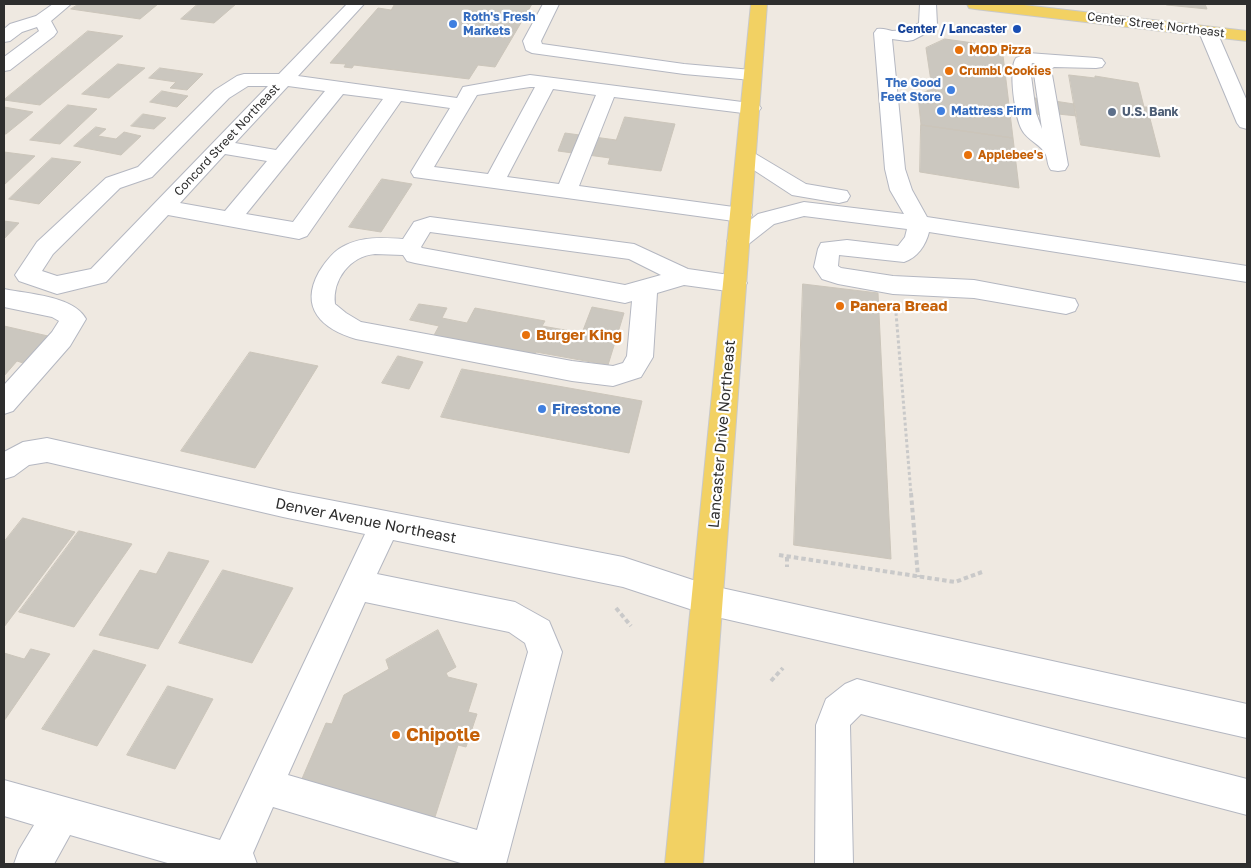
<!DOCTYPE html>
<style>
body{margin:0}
#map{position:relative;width:1251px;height:868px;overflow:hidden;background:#efe9e1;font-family:"Golos Text",sans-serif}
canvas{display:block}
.frame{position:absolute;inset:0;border:5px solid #2e2e2e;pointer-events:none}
</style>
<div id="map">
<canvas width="1251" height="868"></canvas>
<div class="frame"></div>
</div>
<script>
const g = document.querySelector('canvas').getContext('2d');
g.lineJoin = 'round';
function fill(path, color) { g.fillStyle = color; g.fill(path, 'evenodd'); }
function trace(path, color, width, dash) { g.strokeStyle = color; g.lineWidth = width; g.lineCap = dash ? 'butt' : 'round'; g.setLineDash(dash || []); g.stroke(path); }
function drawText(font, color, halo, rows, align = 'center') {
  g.font = font + ' "Golos Text",sans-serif'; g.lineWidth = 4.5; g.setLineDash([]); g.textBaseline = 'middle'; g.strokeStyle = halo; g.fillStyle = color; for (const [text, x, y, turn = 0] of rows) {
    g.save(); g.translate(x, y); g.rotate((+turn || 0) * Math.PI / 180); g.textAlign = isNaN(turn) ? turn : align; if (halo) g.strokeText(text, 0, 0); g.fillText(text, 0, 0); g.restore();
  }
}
const building = new Path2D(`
 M79 4H158L140 19 71 9Z
 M198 4H236L214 23 181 19Z
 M395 4H532L495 67 478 65 469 79 354 65 352 68 344 67 346 64 330 63 378 8 391 10Z
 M1166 4H1205L1207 9 1167 5Z
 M88 31 123 36 40 105 4 100Z
 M945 39 1002 47 1013 138 921 125 918 96 932 88 926 48Z
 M118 64 145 68 109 98 82 94Z
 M160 68 203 74 187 90 170 88 176 82 149 78Z
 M1069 75 1095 78V76L1138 83 1144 107H1147L1160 157 1081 145Z
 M162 91 188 96 177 107 150 102Z
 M1035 98 1074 104 1077 116 1058 114V117L1035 114 1033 102H1036Z
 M68 105 97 109 60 144 30 140Z
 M4 107 33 112 6 134H4Z
 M143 114 166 118 154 129 131 126Z
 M625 117 675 124 661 171 608 164 610 158 558 151 565 133 616 140Z
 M921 125 1013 138 1019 188 920 172Z
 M96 127 106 129 98 136 116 139 124 132 141 136 121 155 74 146Z
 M4 152 35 156 4 185Z
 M52 158 81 162 39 204 9 199Z
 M382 179 412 184 381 232 349 227Z
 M4 221 19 223 4 239Z
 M803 284 878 293 891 559 794 545Z
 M419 304 447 308 442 318 467 323 475 308 545 321 542 326 582 333 592 307 624 313 608 365 536 352 534 356 433 337 439 326 410 320Z
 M4 326 48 336 23 363 17 361 4 376Z
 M250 352 318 366 255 468 181 451Z
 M398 356 423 362 409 389 382 383Z
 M462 369 642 401 629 453 441 417Z
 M23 518 75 532 4 627V542Z
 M79 531 132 544 74 627 19 612Z
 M169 552 209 561 158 649 99 635 140 570 156 574Z
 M223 570 293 588 252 663 179 643Z
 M438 630 456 667 446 673 448 677 477 684 468 712 477 714 466 747 458 745 434 820 353 799 355 794 301 781 326 723 332 724 344 695 389 669 386 660Z
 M31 649 50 654 4 721V653L24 659Z
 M94 650 146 665 97 746 42 729Z
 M168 686 213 699 175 769 127 755Z`);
fill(building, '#cbc7bf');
trace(building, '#cbc5ba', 1);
const minor = new Path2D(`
 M53 4H71L51 21 57 32 54 36 10 70 4 71V57L39 31 37 27 22 32 10 41 4 42V29L10 24 36 16Z
 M347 4H364L298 76 457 98 463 87 530 75 758 104 761 108 758 112 751 114 614 97 579 186 741 208 749 210 752 215 749 220 741 222 414 177 411 172 450 108 401 101 307 236 299 239 168 215 106 282 57 294 19 281 15 275 37 242 106 178 138 167 215 90 237 76 244 74H279ZM248 86H268L91 269 57 276 42 271 53 254 120 188 152 177 229 98ZM288 86 325 91 276 150 235 143ZM530 87H535L488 174 434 167 477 95ZM553 89 596 95 559 184 507 177ZM343 94 383 99 293 222 246 214ZM225 154 267 161 225 211 180 203Z
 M543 4H559L541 41 542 44 684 64 752 70 758 71 761 75 758 79 752 80 684 74 532 53 526 50 523 41Z
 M920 4H936L937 25 934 29 913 40 907 41 892 39 905 169 912 190 927 217 1247 266V282L929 232C926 245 917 258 904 262L839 255 838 266 841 268 893 276 974 280 1075 299 1078 305 1075 311 1066 314 974 298 893 294 838 284 822 279 814 267 818 249 821 243 847 240 898 246 905 237 907 229 804 216 774 224 746 246 738 249 730 246 727 241 730 236 758 214 804 202 904 214 890 190 885 169 874 33 877 29C883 28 887 30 892 31 903 31 910 28 919 23Z
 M1208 27 1214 28 1217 32 1247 101V129L1240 127 1237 123 1199 32 1202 28Z
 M1028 53 1096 58 1102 59 1105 63 1102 67 1096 68 1054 67 1051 69 1068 165 1065 170 1058 171 1051 170C1047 165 1048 160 1046 155 1042 145 1027 140 1022 130 1015 118 1008 69 1016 58ZM1032 63H1035L1033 67 1042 129 1036 113 1030 68Z
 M747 151 754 153 806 184 847 191 850 196 847 201 839 203 792 195 740 161 737 157 740 153Z
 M430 217 634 244 688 269 743 277 747 283 743 289 735 292 684 285 657 293 653 357 641 377 613 386 572 381 356 339C322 329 299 308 319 272 326 261 334 250 346 245 364 236 385 238 403 239L414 222ZM430 232 629 259 661 275 625 285 422 248 421 247ZM375 254 403 255 407 261 415 263 625 303 632 301 627 356 623 363 613 366 572 361 361 322 346 313 335 304C332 280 350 256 375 254Z
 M4 289C28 294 74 296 86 319L70 346 13 411 4 414V385L52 332 59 321 52 317 4 307Z
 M47 438 283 491 623 557 708 585 1247 704V738L708 615 623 587 393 540 377 574 515 602 549 621 562 652 506 864H464L273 807 253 853 257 864H171L70 835 54 864H14L19 850 34 825 4 816V780L220 840 365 534 283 517 47 462 29 465 14 476 4 479V452L23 442ZM365 602 509 632 525 643 528 652 477 830 288 775Z
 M857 679 1247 779V815L861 714 850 725 853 864H815L816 725 826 699 845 684Z`);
const major = new Path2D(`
 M751 4H767L703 864H665Z
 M967 4H1015L1247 31V41L975 9 969 8Z`);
trace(minor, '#b4b7c1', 2);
trace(major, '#c9c9c9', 2);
trace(new Path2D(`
 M896 313 911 494`), '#c9c9c9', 3, [3, 2.5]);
trace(new Path2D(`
 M911 493 918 577
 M779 555 955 582 982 572
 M787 557V567
 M616 608 631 626
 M771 681 783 668`), '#c9c9c9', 4, [4.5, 3]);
fill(minor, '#fff');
fill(major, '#f2d163');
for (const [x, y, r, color] of [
 [453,24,5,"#3f7fe0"],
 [1017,29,5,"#1a4fb4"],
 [959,50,5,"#e8710a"],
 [949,71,5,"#e8710a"],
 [951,90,5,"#3f7fe0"],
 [941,111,5,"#3f7fe0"],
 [1112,112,5,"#5c6f8a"],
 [968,155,5,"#e8710a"],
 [840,306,5,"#e8710a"],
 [526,335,5,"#e8710a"],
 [542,409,5,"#3f7fe0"],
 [396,735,5,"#e8710a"]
]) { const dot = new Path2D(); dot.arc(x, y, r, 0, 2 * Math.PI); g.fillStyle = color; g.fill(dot); trace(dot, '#fff', 2); }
drawText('bold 12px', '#366cbe', '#fff', [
 ["Roth's Fresh",463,17],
 ["Markets",463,31],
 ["The Good",941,83,"right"],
 ["Feet Store",941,97,"right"],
 ["Mattress Firm",951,111]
], 'left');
drawText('12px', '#2e2e2e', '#fff', [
 ["Center Street Northeast",1156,25,7],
 ["Concord Street Northeast",227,140,-47]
]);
drawText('bold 12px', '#164399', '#fff', [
 ["Center / Lancaster",1007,29]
], 'right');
drawText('bold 12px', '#c56008', '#fff', [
 ["MOD Pizza",969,50],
 ["Crumbl Cookies",959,71],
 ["Applebee's",978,155]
], 'left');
drawText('bold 12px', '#4e5e75', '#fff', [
 ["U.S. Bank",1122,112]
], 'left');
drawText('bold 15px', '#c56008', '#fff', [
 ["Panera Bread",850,306],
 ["Burger King",536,335]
], 'left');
drawText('bold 15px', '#366cbe', '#fff', [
 ["Firestone",552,409]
], 'left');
drawText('15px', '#2e2e2e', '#fff', [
 ["Lancaster Drive Northeast",722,434,-85],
 ["Denver Avenue Northeast",366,521,11]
]);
drawText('bold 18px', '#c56008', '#fff', [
 ["Chipotle",406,735]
], 'left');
</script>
